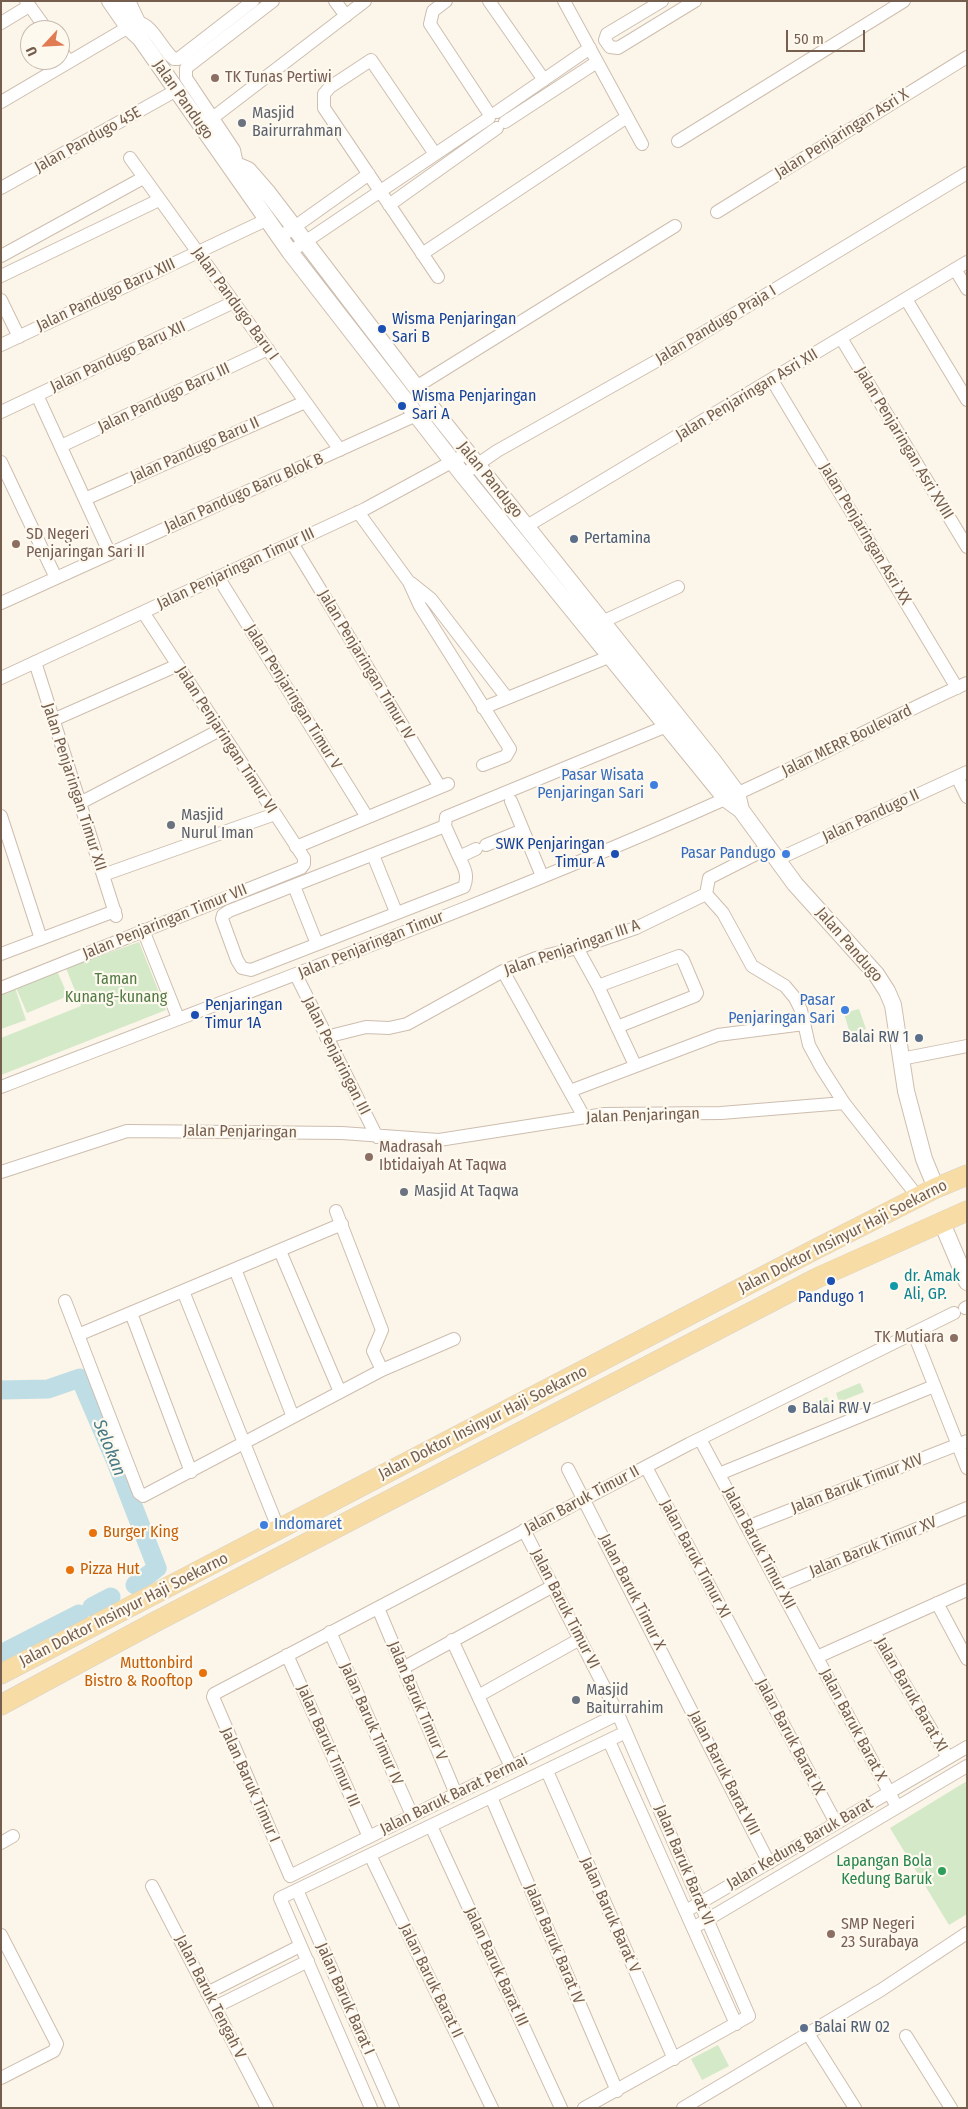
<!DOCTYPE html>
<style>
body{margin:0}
#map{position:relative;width:968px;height:2109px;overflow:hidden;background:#fcf5e9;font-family:"Fira Sans Condensed",sans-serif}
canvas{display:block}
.frame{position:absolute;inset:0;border:2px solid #755e4d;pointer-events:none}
.north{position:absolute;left:20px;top:20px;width:50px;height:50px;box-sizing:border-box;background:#fef9ef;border:1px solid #c7bbae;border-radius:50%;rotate:245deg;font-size:14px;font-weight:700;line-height:20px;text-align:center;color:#755e4d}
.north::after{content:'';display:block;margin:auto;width:18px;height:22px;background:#e07b54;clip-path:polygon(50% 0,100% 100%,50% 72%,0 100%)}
.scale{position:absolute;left:786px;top:30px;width:79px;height:22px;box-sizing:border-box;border:2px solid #755e4d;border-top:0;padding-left:6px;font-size:15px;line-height:18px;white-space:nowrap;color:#755e4d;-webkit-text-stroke:4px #fef9ef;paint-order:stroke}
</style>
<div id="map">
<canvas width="968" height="2109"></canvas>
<div class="frame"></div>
<div class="north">U</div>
<div class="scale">50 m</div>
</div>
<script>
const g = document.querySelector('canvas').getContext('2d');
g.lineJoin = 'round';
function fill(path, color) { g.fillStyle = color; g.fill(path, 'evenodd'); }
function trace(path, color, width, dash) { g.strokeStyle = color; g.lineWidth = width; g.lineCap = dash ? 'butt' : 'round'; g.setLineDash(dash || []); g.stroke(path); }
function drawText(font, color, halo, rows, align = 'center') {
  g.font = font + ' "Fira Sans Condensed",sans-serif'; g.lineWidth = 4.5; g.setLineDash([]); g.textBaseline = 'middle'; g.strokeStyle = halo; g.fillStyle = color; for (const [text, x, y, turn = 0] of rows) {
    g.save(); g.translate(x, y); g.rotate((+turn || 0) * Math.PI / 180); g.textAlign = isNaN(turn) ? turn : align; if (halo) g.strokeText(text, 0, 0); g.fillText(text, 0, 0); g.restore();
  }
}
fill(new Path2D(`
 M139 942 166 1010 1 1075V1038L81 1006 66 968Z
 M57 971 68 996 27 1013 16 988Z
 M15 988 26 1020 1 1029V993Z
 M859 1009 866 1029 850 1034 844 1013Z
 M860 1383 864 1392 839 1402 836 1393Z
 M827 1397 831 1407 818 1413 813 1403Z
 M967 1781V1914L949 1925 890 1828Z
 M718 2045 729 2066 702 2080 691 2059Z`), '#d3e9c7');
trace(new Path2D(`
 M1 1390 48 1389 80 1378 116 1462 157 1568 135 1585
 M92 1607 111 1597
 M1 1654 79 1614`), '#bedde5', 19);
const minor = new Path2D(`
 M26 1 47 30
 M335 1 346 16
 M446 1 433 11 430 24 490 115
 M489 1 544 80
 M564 1 642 144
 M662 1 607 34 605 40 610 47 618 48 695 1
 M1 23 29 6
 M60 49 69 62
 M1 102 137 22C154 25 161 49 174 59H178L253 1
 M497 112 590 48
 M505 122 597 62
 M206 123 365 1
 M678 141 904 1
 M435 154 371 60 330 87 324 94V108L438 277
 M130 158 340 450
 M233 171 237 164 234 150 186 78V68L273 1
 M1 188 175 91
 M389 205 497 128
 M717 212 967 57
 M279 238 369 174
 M290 252 489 118
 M422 254 627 117
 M1 256 143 178
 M955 269 967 289
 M1 276 159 200
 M906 299 967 400
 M1 300 19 337
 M841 338 967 547
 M1 345 266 220
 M772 380 957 688
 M416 387 675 226
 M37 395 110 554
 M1 412 234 302
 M61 446 268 349
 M1 462 56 578
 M471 469 497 451 660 359 967 173
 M85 499 305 402
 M358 512 409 582 420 606 510 749 506 756 483 765
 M527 526 967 262
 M292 543 440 787
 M218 577 367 817
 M411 583 431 599 507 698
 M1 603 425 411
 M604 621 678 587
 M35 662 116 916
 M1 678 365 509 468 453
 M483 708 611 656
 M53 720 178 665
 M957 777 967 797
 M511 801 542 876
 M80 803 220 730
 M1 816 41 939
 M445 826 229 911 223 915 222 919 237 960 242 968 251 970 464 887C469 875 464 867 459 857
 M486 845 523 830
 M296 847 448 784
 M476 849 459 857 445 826 446 817 674 723
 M373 855 396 912
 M776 860 967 772
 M103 875 275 814
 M294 886 317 944
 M706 894 723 913 752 966 785 986 795 998 801 1010 809 1045 821 1067 844 1103 918 1197
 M706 894 709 878 768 848
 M143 930 178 1018
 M577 948 598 986 635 1065
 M1 954 115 911
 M503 971 584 1117
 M296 975 377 1137
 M598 986 679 956 683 960 697 993 695 996 617 1027
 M1 988 301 868 304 864V858L143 612
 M326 1037 366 1027 389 1028 407 1024 503 971 536 958 577 948 636 928 706 894
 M901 1059 967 1046
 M1 1087C243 993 488 905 725 799 807 763 885 720 967 683
 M570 1091 718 1035 804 1024
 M1 1172 127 1131 342 1133 439 1140 605 1114 721 1113 844 1103
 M336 1211 382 1330 373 1351 382 1370
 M280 1251 340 1392
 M235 1269 293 1417
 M183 1291 279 1530
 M65 1301 139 1493 143 1496 382 1370 454 1339
 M965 1308 967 1307
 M131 1313 191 1472
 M914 1334 967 1468
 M78 1335 342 1224
 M700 1439 897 1807
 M646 1467 836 1823
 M568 1469 769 1863
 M719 1474 934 1386
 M747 1527 967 1441
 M524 1530 618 1714 749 2016 584 2108
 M779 1586 967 1508
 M937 1603 967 1659
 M378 1608 456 1794
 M330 1632 412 1815
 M874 1632 948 1758
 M452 1640 511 1767
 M287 1655 369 1837
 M817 1657 967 1590
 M403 1668 553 1586
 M478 1696 580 1639
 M618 1714 290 1876 213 1697 214 1694 689 1444 954 1313
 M609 1741 736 2024
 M547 1771 674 2059
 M491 1797 617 2091
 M431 1826 561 2108
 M1 1843 13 1836
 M370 1855 492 2108
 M152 1886 267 2108
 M297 1890 393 2108
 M686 1911 967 1747
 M693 1928 967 1766
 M1 1935 57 2044 54 2051 1 2078
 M207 1993 300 1946
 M215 2007 308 1961
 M807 2032 855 2108
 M906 2036 951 2108
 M371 2108 280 1898 626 1732
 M683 2108 881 1990 967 1933`);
const tertiary = new Path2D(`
 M110 1 128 27 140 38 290 252 463 475 726 799 741 810 795 884 876 974 887 991 893 1005 906 1091 924 1159 936 1188
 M127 1 137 22 139 36
 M227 161 248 170 268 193 432 408 714 762 737 793 741 810
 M942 1223 967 1282`);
const primary = new Path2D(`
 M1 1674 816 1249 936 1188 967 1175
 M1 1705 155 1622 817 1278 967 1211`);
trace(minor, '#cdbeaf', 14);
trace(tertiary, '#cdbeaf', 18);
trace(primary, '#d8d2cd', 21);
trace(minor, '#fff', 12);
trace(tertiary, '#fff', 16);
trace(primary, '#f7dda5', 20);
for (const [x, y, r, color] of [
 [215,78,5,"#8d6e63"],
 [242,123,5,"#6b7280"],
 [382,329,5,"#1a4fb4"],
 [402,406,5,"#1a4fb4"],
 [574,539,5,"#5c6f8a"],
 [16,544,5,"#8d6e63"],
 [654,785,5,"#3f7fe0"],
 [171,825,5,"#6b7280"],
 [615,854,5,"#1a4fb4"],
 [786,854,5,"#3f7fe0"],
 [845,1010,5,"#3f7fe0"],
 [195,1015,5,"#1a4fb4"],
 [919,1038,5,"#5c6f8a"],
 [369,1157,5,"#8d6e63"],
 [404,1192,5,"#6b7280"],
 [831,1281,5,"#1a4fb4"],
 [894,1286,5,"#0f9aa8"],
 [954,1338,5,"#8d6e63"],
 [792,1409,5,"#5c6f8a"],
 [264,1525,5,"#3f7fe0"],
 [93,1533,5,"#e8710a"],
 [70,1570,5,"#e8710a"],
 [203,1673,5,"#e8710a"],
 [576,1700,5,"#6b7280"],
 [942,1871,5,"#2e9e5b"],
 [831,1934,5,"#8d6e63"],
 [804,2028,5,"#5c6f8a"]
]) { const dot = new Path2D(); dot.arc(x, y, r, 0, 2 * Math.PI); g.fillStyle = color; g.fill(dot); trace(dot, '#fef9ef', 2); }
drawText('16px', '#785e54', '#fef9ef', [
 ["TK Tunas Pertiwi",225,78],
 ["SD Negeri",26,535],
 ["Penjaringan Sari II",26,553],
 ["Madrasah",379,1148],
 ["Ibtidaiyah At Taqwa",379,1166],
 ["TK Mutiara",944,1338,"right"],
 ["SMP Negeri",841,1925],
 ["23 Surabaya",841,1943]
], 'left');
drawText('16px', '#755e4d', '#fef9ef', [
 ["Jalan Pandugo",183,100,55],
 ["Jalan Penjaringan Asri X",842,134,-32],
 ["Jalan Pandugo 45E",88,140,-29],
 ["Jalan Pandugo Baru XIII",106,295,-25],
 ["Jalan Pandugo Baru I",235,304,54],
 ["Jalan Pandugo Praja I",716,325,-31],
 ["Jalan Pandugo Baru XII",118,357,-25],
 ["Jalan Penjaringan Asri XII",747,395,-31],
 ["Jalan Pandugo Baru III",164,398,-25],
 ["Jalan Penjaringan Asri XVIII",904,443,59],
 ["Jalan Pandugo Baru II",195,450,-24],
 ["Jalan Pandugo",490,480,51],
 ["Jalan Pandugo Baru Blok B",244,493,-24],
 ["Jalan Penjaringan Asri XX",865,534,59],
 ["Jalan Penjaringan Timur III",236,569,-25],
 ["Jalan Penjaringan Timur IV",366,665,59],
 ["Jalan Penjaringan Timur V",293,697,58],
 ["Jalan Penjaringan Timur VI",226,740,57],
 ["Jalan MERR Boulevard",847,741,-26],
 ["Jalan Penjaringan Timur XII",74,787,72],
 ["Jalan Pandugo II",871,816,-25],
 ["Jalan Penjaringan Timur VII",165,922,-22],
 ["Jalan Penjaringan Timur",371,945,-22],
 ["Jalan Pandugo",849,945,49],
 ["Jalan Penjaringan III A",572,948,-19],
 ["Jalan Penjaringan III",336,1056,63],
 ["Jalan Penjaringan",643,1116,-2],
 ["Jalan Penjaringan",240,1132,1],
 ["Jalan Doktor Insinyur Haji Soekarno",843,1237,-27],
 ["Jalan Doktor Insinyur Haji Soekarno",483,1423,-27],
 ["Jalan Baruk Timur XIV",857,1484,-21],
 ["Jalan Baruk Timur II",582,1500,-28],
 ["Jalan Baruk Timur XV",873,1547,-22],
 ["Jalan Baruk Timur XII",759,1548,62],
 ["Jalan Baruk Timur XI",695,1559,62],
 ["Jalan Baruk Timur X",632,1592,63],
 ["Jalan Baruk Timur VI",565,1609,63],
 ["Jalan Doktor Insinyur Haji Soekarno",124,1610,-27],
 ["Jalan Baruk Barat XI",911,1695,60],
 ["Jalan Baruk Timur V",417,1701,67],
 ["Jalan Baruk Timur IV",371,1724,66],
 ["Jalan Baruk Barat X",853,1725,62],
 ["Jalan Baruk Barat IX",790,1737,62],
 ["Jalan Baruk Timur III",328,1746,66],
 ["Jalan Baruk Barat VIII",724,1773,63],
 ["Jalan Baruk Timur I",250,1785,66],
 ["Jalan Baruk Barat Permai",454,1795,-26],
 ["Jalan Kedung Baruk Barat",800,1844,-30],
 ["Jalan Baruk Barat VI",684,1865,67],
 ["Jalan Baruk Barat V",610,1915,66],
 ["Jalan Baruk Barat IV",554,1944,67],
 ["Jalan Baruk Barat III",496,1967,65],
 ["Jalan Baruk Barat II",431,1981,64],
 ["Jalan Baruk Tengah V",210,1997,63],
 ["Jalan Baruk Barat I",345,1999,66]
]);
drawText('16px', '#5b616d', '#fef9ef', [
 ["Masjid",252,114],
 ["Bairurrahman",252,132],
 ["Masjid",181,816],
 ["Nurul Iman",181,834],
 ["Masjid At Taqwa",414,1192],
 ["Masjid",586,1691],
 ["Baiturrahim",586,1709]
], 'left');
drawText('16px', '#164399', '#fef9ef', [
 ["Wisma Penjaringan",392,320],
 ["Sari B",392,338],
 ["Wisma Penjaringan",412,397],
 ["Sari A",412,415],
 ["SWK Penjaringan",605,845,"right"],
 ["Timur A",605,863,"right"],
 ["Penjaringan",205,1006],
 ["Timur 1A",205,1024],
 ["Pandugo 1",831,1298,"center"]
], 'left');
drawText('16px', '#4e5e75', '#fef9ef', [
 ["Pertamina",584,539],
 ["Balai RW 1",909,1038,"right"],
 ["Balai RW V",802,1409],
 ["Balai RW 02",814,2028]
], 'left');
drawText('16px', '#366cbe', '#fef9ef', [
 ["Pasar Wisata",644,776],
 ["Penjaringan Sari",644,794],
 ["Pasar Pandugo",776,854],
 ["Pasar",835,1001],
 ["Penjaringan Sari",835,1019],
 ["Indomaret",274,1525,"left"]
], 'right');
drawText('16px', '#527a45', '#fef9ef', [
 ["Taman",116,980],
 ["Kunang-kunang",116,998]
]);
drawText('16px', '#0d838f', '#fef9ef', [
 ["dr. Amak",904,1277],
 ["Ali, GP.",904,1295]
], 'left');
drawText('16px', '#c56008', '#fef9ef', [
 ["Burger King",103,1533],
 ["Pizza Hut",80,1570],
 ["Muttonbird",193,1664,"right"],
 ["Bistro & Rooftop",193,1682,"right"]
], 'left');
drawText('16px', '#27864d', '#fef9ef', [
 ["Lapangan Bola",932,1862],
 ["Kedung Baruk",932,1880]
], 'right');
drawText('italic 18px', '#477a87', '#fef9ef', [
 ["Selokan",109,1448,68]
]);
</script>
